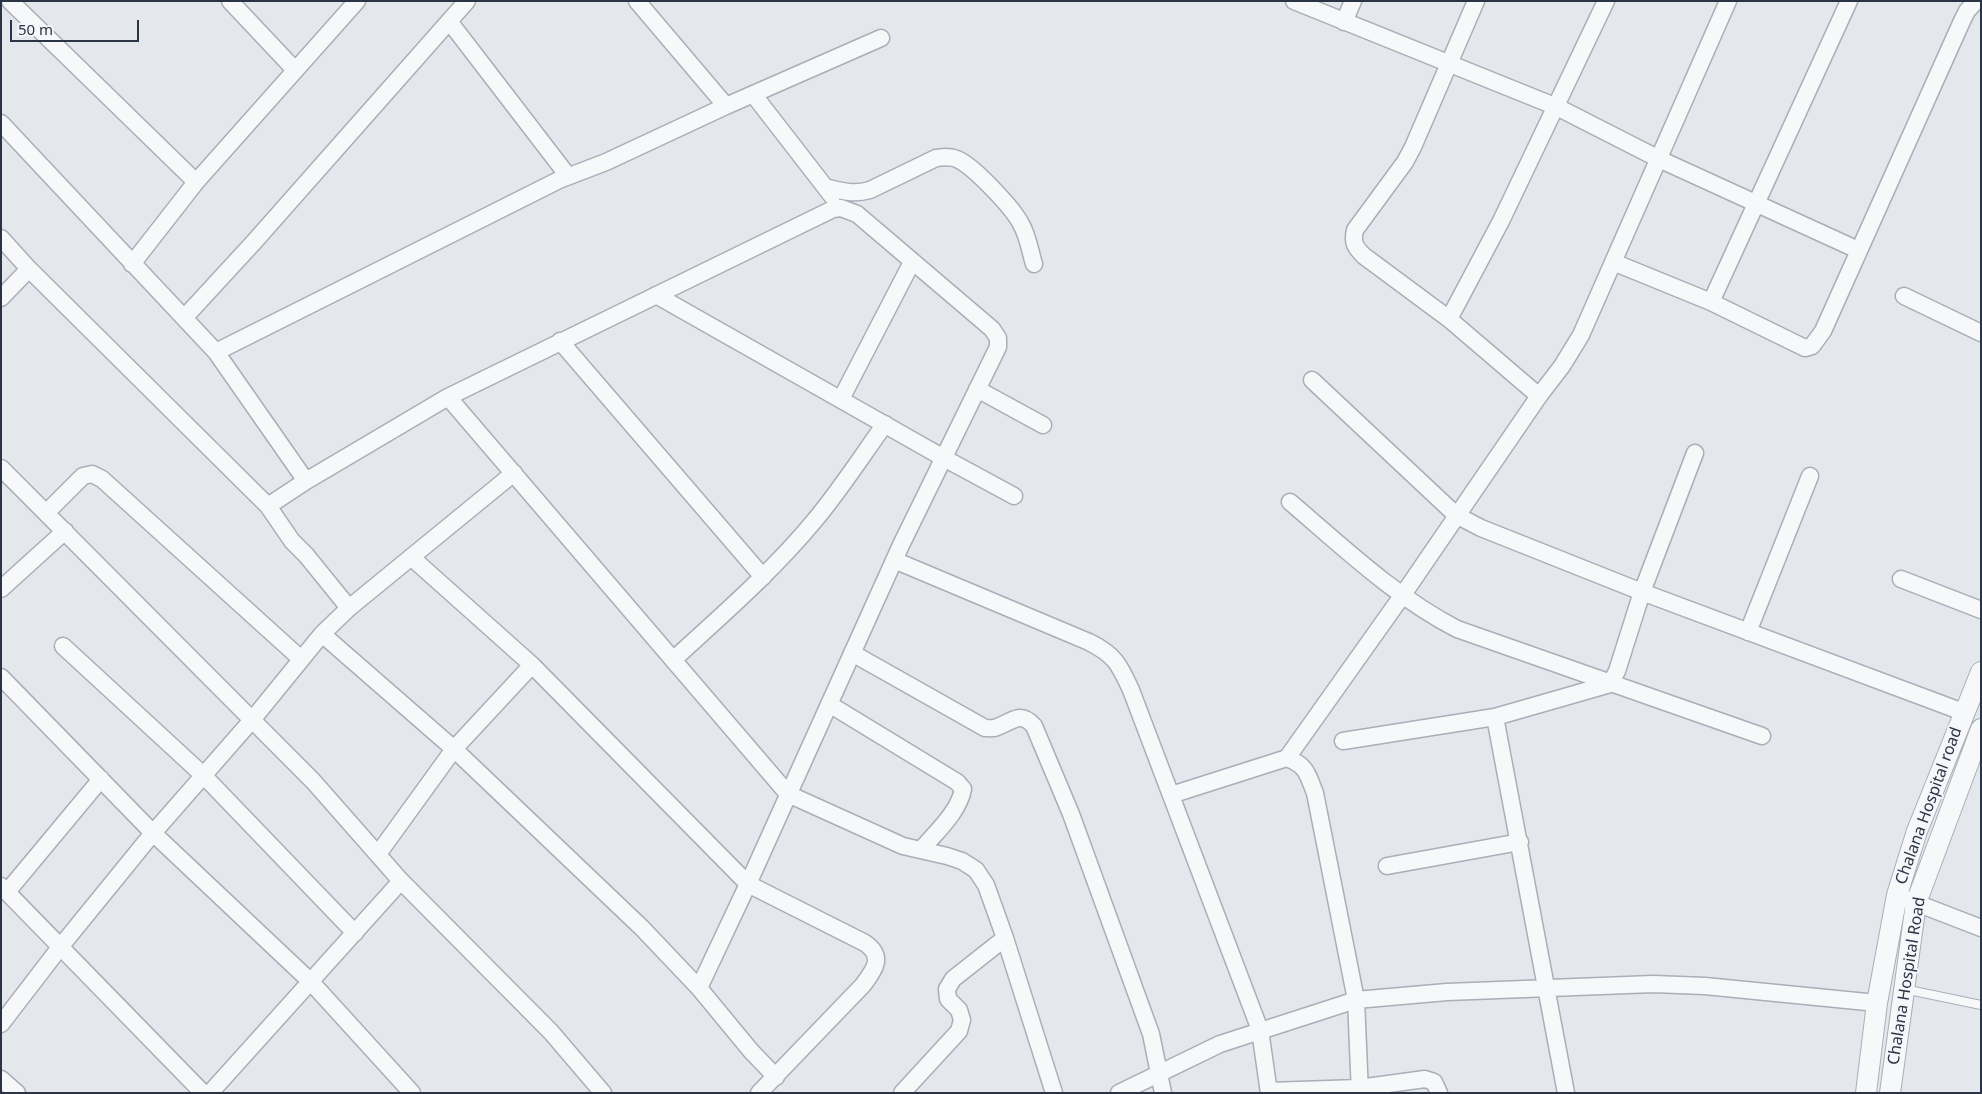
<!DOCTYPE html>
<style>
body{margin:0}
#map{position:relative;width:1982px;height:1094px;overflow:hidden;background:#e4e7ec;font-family:"Noto Sans",sans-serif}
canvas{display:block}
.frame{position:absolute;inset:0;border:2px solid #2b3445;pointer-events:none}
.scale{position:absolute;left:10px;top:20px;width:129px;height:22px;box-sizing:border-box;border:2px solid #2b3445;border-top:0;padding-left:6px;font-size:15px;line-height:18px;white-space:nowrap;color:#2b3445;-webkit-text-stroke:4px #f4f6f9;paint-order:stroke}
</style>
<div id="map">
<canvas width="1982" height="1094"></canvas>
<div class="frame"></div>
<div class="scale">50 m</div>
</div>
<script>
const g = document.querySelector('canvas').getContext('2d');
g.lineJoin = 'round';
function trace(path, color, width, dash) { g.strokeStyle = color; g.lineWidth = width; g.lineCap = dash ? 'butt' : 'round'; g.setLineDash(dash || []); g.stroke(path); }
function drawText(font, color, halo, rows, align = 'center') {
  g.font = font + ' "Noto Sans",sans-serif'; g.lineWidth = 4; g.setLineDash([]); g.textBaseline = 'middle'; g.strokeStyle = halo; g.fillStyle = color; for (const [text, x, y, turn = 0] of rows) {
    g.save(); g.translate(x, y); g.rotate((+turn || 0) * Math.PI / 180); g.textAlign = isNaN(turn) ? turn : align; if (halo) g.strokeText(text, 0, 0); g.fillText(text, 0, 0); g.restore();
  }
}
const service = new Path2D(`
 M1904 989 1981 1005`);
const minor = new Path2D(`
 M10 1 196 182
 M230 1 295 70
 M637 1 726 106
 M1294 1 1557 107 1659 159 1858 250
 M1476 1 1413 147 1405 162 1355 230C1352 243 1355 247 1364 256L1449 319 1539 396
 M449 21 568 176
 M1344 22 1353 1
 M753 94 832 196
 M1 123 216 352 306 481
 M825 187C841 191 853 195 870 190L936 158C944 157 952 156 959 160 975 168 1013 208 1021 224 1028 236 1030 251 1034 264
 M1 238 29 269 268 506 292 541 306 555 349 608
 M1613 262 1711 302 1805 348 1812 346 1823 331 1962 21 1967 11 1976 1
 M132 264 196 182 357 1
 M656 295 942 457 1014 496
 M1904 296 1981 333
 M1 298 29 269
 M1711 302 1849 1
 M184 318 254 242 467 1
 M1449 319 1501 221 1606 1
 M560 341 763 577
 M216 352 559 180 606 162 726 106 881 38
 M1312 380 1456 515 1481 528 1642 592 1963 712
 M977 389 1043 425
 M448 397 788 794 903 846 947 856 962 861 976 870 986 885 1005 938 1054 1093
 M841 399 912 262
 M1 468 313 781 401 881 551 1032 603 1093
 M1290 502C1343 547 1395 597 1457 629L1762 736
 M268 506 306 481 448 397 833 209 841 208 857 214 992 329 998 338V347L901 545 748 884 699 988
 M46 513 83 476 92 474 102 479 301 659
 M411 557 532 665 748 884 865 943C885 957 874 970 863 985L759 1093
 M894 560 1089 642C1115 655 1119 664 1131 690L1260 1030 1269 1093
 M1901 579 1981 610
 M1 589 65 531
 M1748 632 1810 476
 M322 634 454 749 642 928 699 988 751 1051 776 1077
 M63 646 203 775 355 933
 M852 653 985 728C989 728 994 729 997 727 1012 722 1020 710 1034 726L1071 814 1151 1034 1163 1093
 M673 660C722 615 772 572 815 520 840 490 862 456 885 424
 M1 677 153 833 311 982 412 1093
 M829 704 957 782 963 789C959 812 936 832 921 850
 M1495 717 1566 1093
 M1343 741 1495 717 1610 684 1617 671 1642 592 1695 453
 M1287 758 1402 596 1539 396 1562 366 1581 335 1728 1
 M1171 795 1287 758C1307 766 1307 773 1315 793L1356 1000 1360 1093
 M378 854 454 749 532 665
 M1387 866 1520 842
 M1 886 203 1093
 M7 892 101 779
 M1906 899 1981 928
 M1 1024 61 946 153 833 252 720 322 634 349 608 514 473
 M1 1079 17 1093
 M1269 1091 1359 1088 1425 1079 1434 1082 1439 1093
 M210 1093 401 881
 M902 1093 959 1031 962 1020 959 1010 948 999 947 989 953 979 1005 938
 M1119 1093 1220 1044 1356 1000 1447 992 1653 984 1705 986 1877 1003`);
const tertiary = new Path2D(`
 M1866 1093 1877 1003 1897 895 1917 831 1981 672
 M1890 1093 1916 903 1981 729`);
trace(service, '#a9aeb7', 10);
trace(minor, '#a9aeb7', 19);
trace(tertiary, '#a9aeb7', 22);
trace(service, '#f7f8fa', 8);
trace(minor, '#f7f8fa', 16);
trace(tertiary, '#f7f8fa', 20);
drawText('16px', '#2b3445', '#f4f6f9', [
 ["Chalana Hospital road",1929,806,-70],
 ["Chalana Hospital Road",1907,981,-81]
]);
</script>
